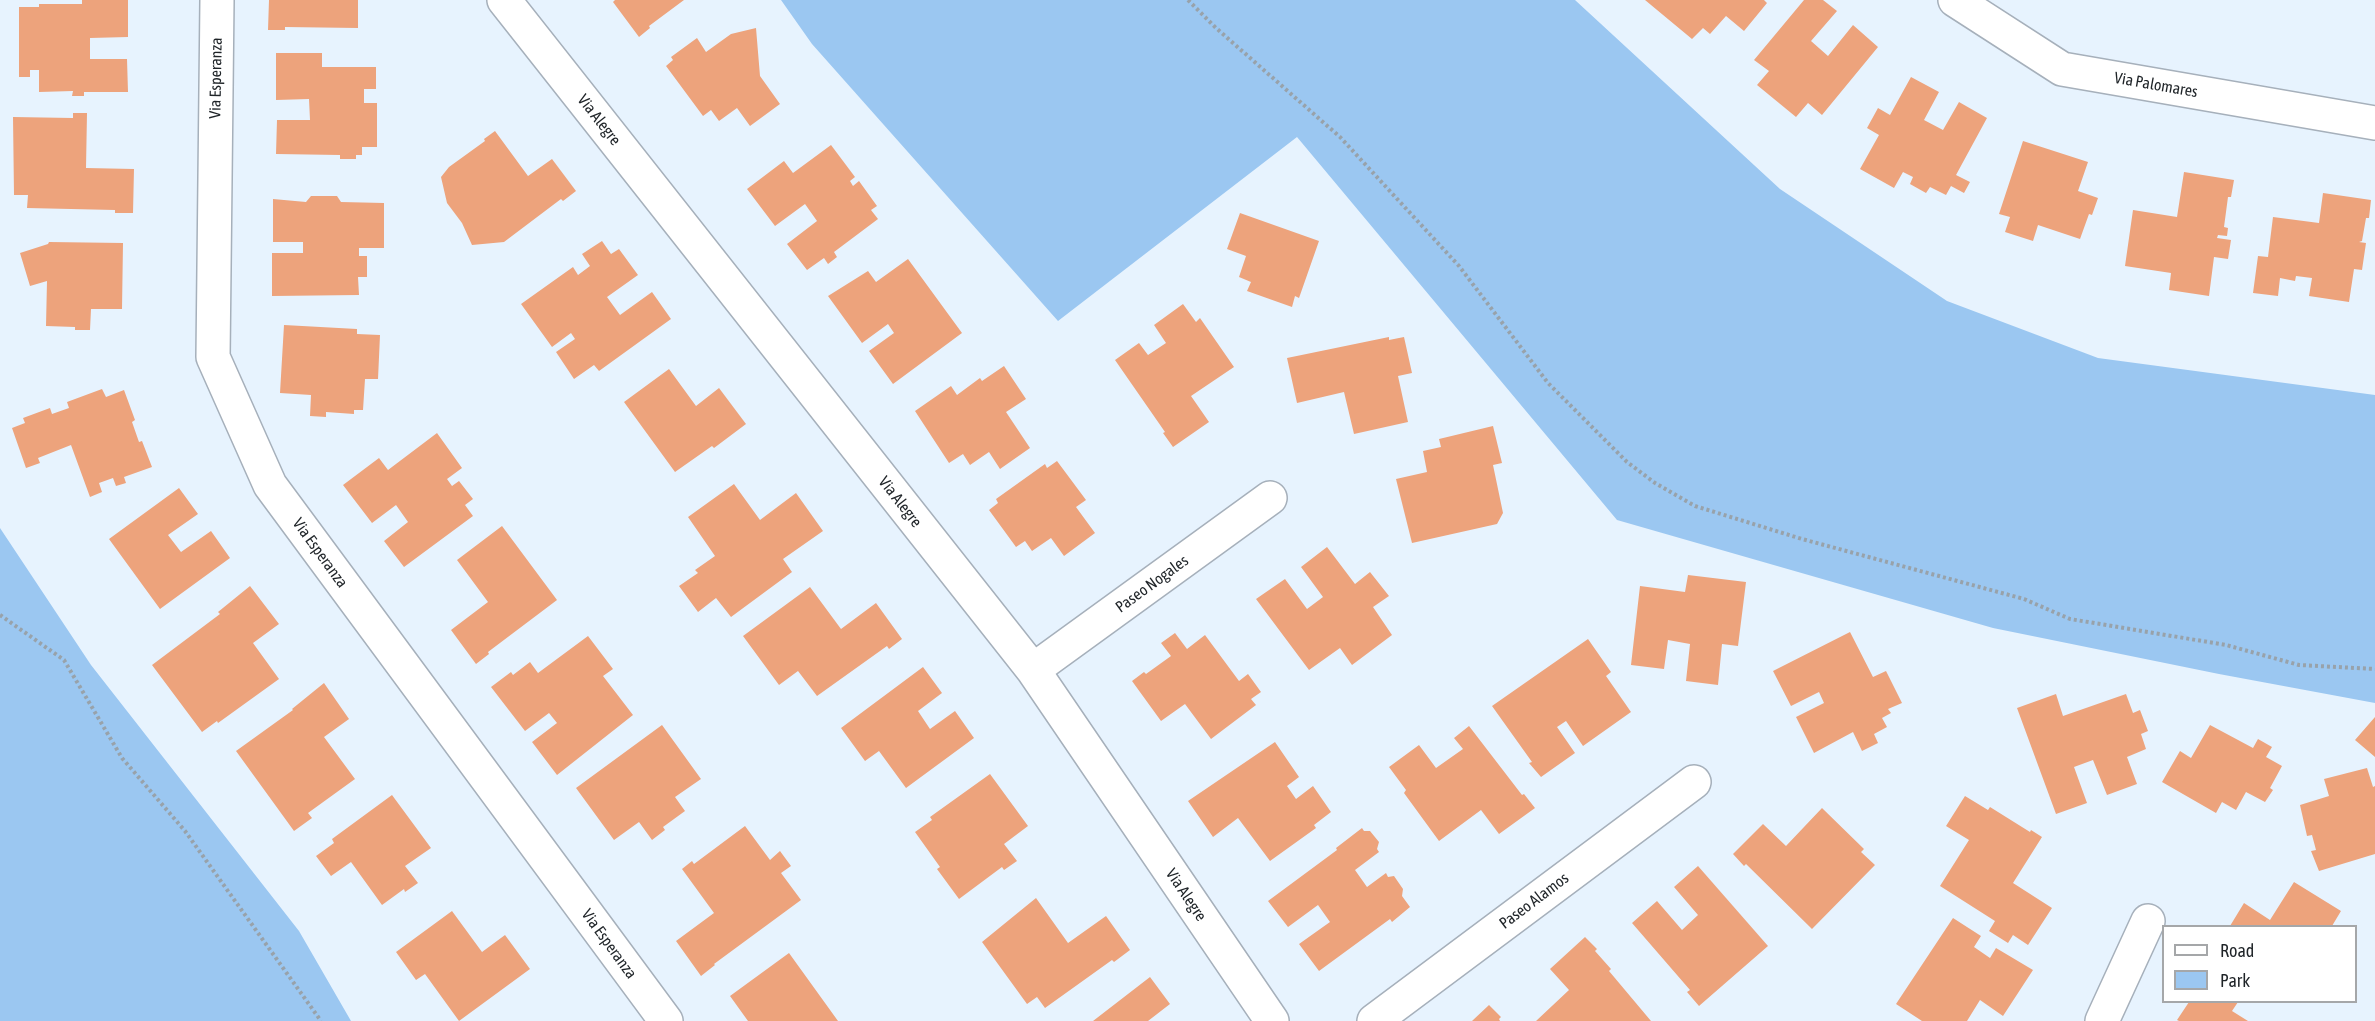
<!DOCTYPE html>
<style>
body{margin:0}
#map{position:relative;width:2375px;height:1021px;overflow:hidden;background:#e7f3fe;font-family:"Asap Condensed",sans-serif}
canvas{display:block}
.legend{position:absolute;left:2162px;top:925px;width:195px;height:78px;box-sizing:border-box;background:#fff;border:2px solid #a5a7a9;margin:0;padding:8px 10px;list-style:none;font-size:18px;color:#1f2428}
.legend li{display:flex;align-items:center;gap:12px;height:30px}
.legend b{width:30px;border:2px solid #a5a7a9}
</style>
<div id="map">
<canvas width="2375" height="1021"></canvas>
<ul class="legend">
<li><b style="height:8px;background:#fff"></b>Road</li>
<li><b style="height:16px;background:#9bc7f1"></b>Park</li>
</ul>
</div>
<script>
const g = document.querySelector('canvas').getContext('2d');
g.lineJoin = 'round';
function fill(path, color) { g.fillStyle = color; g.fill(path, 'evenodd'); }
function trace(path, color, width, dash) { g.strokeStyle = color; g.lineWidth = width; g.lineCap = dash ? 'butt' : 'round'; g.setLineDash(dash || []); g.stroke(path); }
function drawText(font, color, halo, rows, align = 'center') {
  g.font = font + ' "Asap Condensed",sans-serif'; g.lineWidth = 5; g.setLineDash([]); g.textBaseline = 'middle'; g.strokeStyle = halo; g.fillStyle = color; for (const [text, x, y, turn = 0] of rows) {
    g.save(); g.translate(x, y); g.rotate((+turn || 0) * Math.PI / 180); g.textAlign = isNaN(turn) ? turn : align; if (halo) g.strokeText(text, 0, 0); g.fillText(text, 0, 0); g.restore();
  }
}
fill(new Path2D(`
 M781 0H1575L1780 189 1947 301 2098 358 2375 395V703L2219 674 1993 628 1617 520 1297 137 1058 321 812 44Z
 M0 528 91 665 299 931 351 1021H0Z`), '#9bc7f1');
fill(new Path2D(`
 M82 0H128V37L90 38V59H127L128 92H84V96H72L73 91 39 92V70H30V77H19V7H39V4H82Z
 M269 0H358V28L285 27V30H268Z
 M615 0H684L649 26 650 28 639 37 613 2Z
 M1645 0H1764L1767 3 1744 31 1726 16 1710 34 1703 28 1692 39Z
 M1804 0H1823L1837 11 1811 41 1828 56 1853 25 1878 47 1822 115 1808 103 1796 117 1757 85 1769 71 1754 60Z
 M756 28 760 76 780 104 750 126 737 108 719 121 711 110 703 116 666 66 673 60 671 57 697 38 706 52 731 34Z
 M276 53H322V67H376V89H364V103H377V147H362V155H356V159H340V155L276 154 277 120H310L309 99 276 100Z
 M1911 77 1939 92 1924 120 1943 130 1959 102 1987 118 1956 175 1970 182 1964 193 1951 186 1946 195 1930 187 1926 193 1910 184 1913 177 1903 172 1894 188 1860 169 1879 135 1867 128 1878 108 1890 115Z
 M73 113H87L86 168 134 169 133 213H115V210L27 208 28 195H14L13 117 73 118Z
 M495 131 528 176 552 159 576 191 563 201 561 199 504 242 472 245 462 223 447 203 441 177 449 167 485 141 484 139Z
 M2023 141 2088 162 2078 191 2098 198 2092 215 2089 214 2080 239 2038 225 2033 241 2005 232 2010 217 1999 214Z
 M831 145 855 177 850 181 853 186 859 181 877 206 871 210 878 219 834 252 837 257 828 264 824 258 807 270 787 244 817 221 805 204 775 226 747 189 784 161 793 173Z
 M2184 172 2234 180 2231 197H2228L2224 227 2228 228 2227 236 2218 235 2217 238 2231 240 2228 259 2214 257 2209 296 2169 290 2171 273 2125 266 2133 210 2177 217Z
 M2323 193 2371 200 2369 218H2366L2362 241 2359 242 2366 243 2362 270 2354 269 2349 302 2309 296 2312 278 2296 276 2295 281 2280 278 2278 296 2253 293 2258 256 2268 257 2273 217 2319 223Z
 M311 196H337L341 202 384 203V248H359V256H367V277H358L359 295 272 296V253H303V242H273V199L306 202Z
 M1240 213 1319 241 1299 298 1295 296 1292 307 1247 291 1251 282 1239 277 1246 256 1227 249Z
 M602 241 611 254 619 249 638 275 607 297 620 315 652 292 671 319 599 371 594 365 574 379 556 352 575 339 571 333 552 347 521 304 573 267 578 275 590 266 582 254Z
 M49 242 123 243 122 309H91L90 330H75V327L46 326 47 281 30 286 20 253 48 244Z
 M908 259 962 333 893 384 869 351 894 333 888 324 862 343 828 296 868 271 876 282Z
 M1183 304 1196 322 1200 318 1234 367 1191 396 1209 422 1173 447 1163 433 1165 432 1115 360 1139 343 1148 355 1166 343 1154 325Z
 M284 325 357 329V334L380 335 378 379H365L363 410H354V414L326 412V417L310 416 311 395 280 393Z
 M1389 337V340L1404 337 1412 373 1398 376 1408 422 1354 434 1344 392 1297 403 1287 358Z
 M1004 366 1026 399 1006 412 1030 448 1000 469 989 452 970 465 963 454 949 463 915 411 951 386 957 395 980 378 982 381Z
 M669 369 696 406 719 388 746 424 714 448 712 446 675 472 624 402Z
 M102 389 106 397 124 390 135 420 132 422 139 442 142 441 152 467 124 477 126 483 116 486 113 478 99 483 102 492 90 497 71 445 38 458 40 463 26 468 12 428 25 423 23 418 50 408 52 414 69 408 67 402Z
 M1493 426 1502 463 1493 465 1503 513 1497 524 1412 543 1396 479 1427 472 1423 451 1441 447 1439 439Z
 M437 433 462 468 447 479 452 486 459 481 473 499 465 505 473 516 404 567 384 541 408 522 396 505 372 523 343 485 379 458 388 470Z
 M1057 461 1086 500 1076 507 1095 533 1064 556 1051 538 1032 551 1025 541 1016 547 989 510 998 503 996 499 1045 464 1047 468Z
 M734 484 760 520 796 493 823 531 783 559 792 572 731 617 716 598 698 612 679 586 698 573 695 570 715 556 688 517Z
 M179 488 198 514 168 535 181 552 211 531 230 558 160 609 109 539Z
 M502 526 557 600 488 652 489 654 476 664 451 630 488 602 457 560Z
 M1327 547 1355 584 1370 572 1389 596 1373 607 1392 635 1352 665 1340 648 1309 670 1256 599 1285 579 1307 609 1323 597 1301 567Z
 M1688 575 1746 582 1738 646 1722 644 1718 685 1686 681 1690 644 1668 640 1664 669 1631 665 1640 586 1685 592Z
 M250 586 279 624 253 643 279 679 218 723 217 721 202 732 152 665 220 614 218 612Z
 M810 587 841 629 876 603 902 639 889 649 887 646 817 696 798 671 779 685 743 636Z
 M1850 632 1873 677 1886 671 1902 703 1888 709 1891 713 1882 718 1887 727 1874 734 1878 743 1862 751 1853 732 1814 753 1796 717 1824 703 1819 692 1791 706 1773 671Z
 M1175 633 1187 649 1205 635 1239 681 1248 674 1261 692 1251 699 1256 705 1211 739 1185 704 1161 721 1132 681 1144 672 1146 674 1171 656 1161 643Z
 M588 636 613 669 603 676 633 715 557 775 532 742 557 723 549 713 525 731 491 687 511 672 513 675 530 662 538 673Z
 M1588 639 1611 672 1606 676 1631 712 1583 746 1566 721 1557 727 1575 753 1541 777 1529 763 1532 762 1492 706Z
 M923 667 942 693 918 711 930 729 955 711 974 738 906 788 879 751 865 761 841 728Z
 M324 683 349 719 324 737 355 779 308 813 312 818 294 831 236 751 293 710 292 709Z
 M2056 694 2063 716 2126 694 2133 713 2140 710 2148 731 2141 734 2146 749 2127 757 2137 784 2107 795 2093 760 2074 767 2087 803 2056 814 2017 708Z
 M2375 717V757L2355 740Z
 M662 725 701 779 675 797 685 811 663 827 665 830 652 840 639 822 614 840 576 788Z
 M2210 725 2253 748 2258 739 2272 747 2266 757 2282 766 2270 788 2273 790 2265 802 2246 792 2236 810 2222 802 2216 813 2162 782 2180 751 2191 758Z
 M1469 726 1522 795 1524 794 1535 808 1499 834 1481 810 1439 841 1404 793 1406 790 1389 767 1419 745 1436 768 1463 749 1454 738Z
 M1275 742 1299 777 1287 786 1296 799 1313 786 1331 812 1314 825 1316 828 1270 861 1238 818 1213 837 1188 801Z
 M2367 768 2373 787 2375 786V854L2319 871 2311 851 2316 850 2312 835 2307 836 2300 805 2329 796 2324 779Z
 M990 774 1028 826 1004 844 1017 861 1004 870 1002 867 959 899 937 869 940 867 915 832 932 820 930 817Z
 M392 795 431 848 405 866 418 883 405 892 404 889 382 905 351 862 331 876 316 856 334 843 332 839Z
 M1965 796 1988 810 1990 807 2030 832 2031 830 2042 837 2013 883 2052 908 2028 945 2013 935 2008 943 1989 931 1995 921 1940 886 1969 840 1946 826Z
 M1822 808 1864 849 1861 852 1875 865 1812 929 1746 864 1744 866 1733 854 1763 824 1786 846Z
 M745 826 770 860 780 851 791 866 781 873 801 900 714 964 715 965 701 976 676 941 714 913 682 869 692 861 694 864Z
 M1362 828 1364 831H1370L1379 842 1377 849 1379 852 1355 870 1367 887 1386 873 1388 877 1394 876 1403 889 1402 896 1410 907 1392 922 1390 919 1319 971 1299 944 1330 922 1318 905 1288 927 1268 901 1337 850 1336 848Z
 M1698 866 1768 946 1699 1006 1687 992 1690 990 1632 923 1657 901 1682 930 1698 915 1674 887Z
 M2294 882 2341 911 2332 926H2230L2244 903 2270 920Z
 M1036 898 1068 943 1106 916 1130 950 1114 962 1112 960 1045 1008 1037 997 1027 1004 982 942Z
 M452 911 482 952 505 935 530 969 459 1021 425 974 416 980 396 952Z
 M1953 918 1981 936 1974 947 1990 958 1996 948 2033 970 2003 1016 1980 1000 1967 1021H1922L1896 1004Z
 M1585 937 1597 949 1595 951 1611 969 1609 971 1651 1021H1536L1569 990 1550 969Z
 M789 953 838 1021H748L730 996Z
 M1150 977 1170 1004 1148 1021H1093Z
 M2189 1002H2238L2232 1011 2248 1021H2179L2177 1020Z
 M1489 1005 1501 1017 1499 1019 1500 1021H1472Z`), '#eda37c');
const street = new Path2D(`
 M217 0 213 357 270 485 666 1021
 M504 0 1033 670 1272 1021
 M1955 0 2062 69 2375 123
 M1033 670 1270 498
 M1374 1021 1694 782
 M2102 1021 2148 921`);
trace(street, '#a6b0bb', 36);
trace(new Path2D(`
 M1188 0 1216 28 1340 137 1459 266 1548 383 1627 462 1655 483 1695 506 1802 539 2024 599 2070 619 2226 645 2299 665 2375 669
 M0 615 64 660 122 758 185 831 321 1021`), '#98a2aa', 4, [3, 3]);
trace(street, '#fff', 33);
drawText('16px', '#1f2428', '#fff', [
 ["Via Esperanza",216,78,-89],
 ["Via Palomares",2156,85,10],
 ["Via Alegre",599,120,52],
 ["Via Alegre",900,502,52],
 ["Via Esperanza",320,553,54],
 ["Paseo Nogales",1152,584,-36],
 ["Via Alegre",1186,895,56],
 ["Paseo Alamos",1534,901,-37],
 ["Via Esperanza",609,944,54]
]);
</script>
